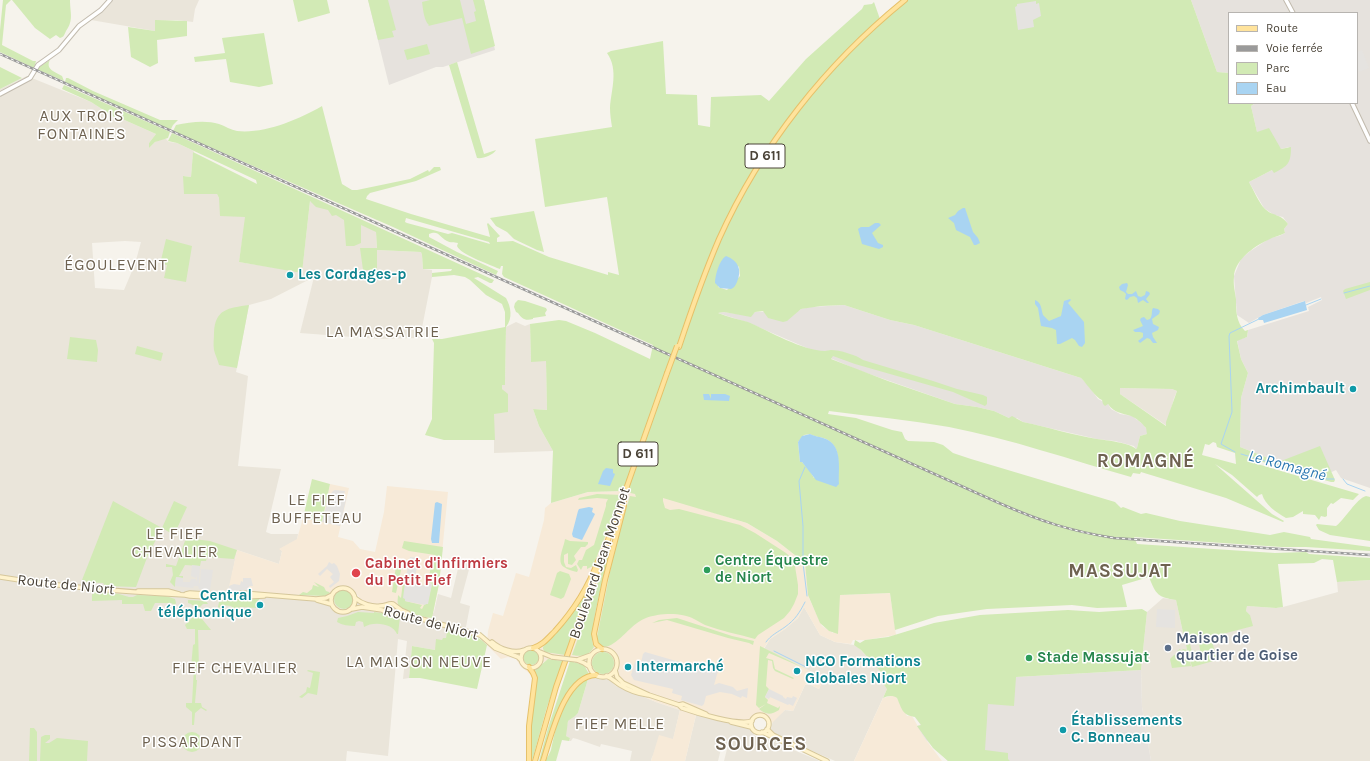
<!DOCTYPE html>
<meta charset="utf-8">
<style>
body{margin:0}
#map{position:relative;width:1370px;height:761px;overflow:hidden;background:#f6f3ec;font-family:Karla,sans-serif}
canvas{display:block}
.legend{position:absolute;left:1228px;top:12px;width:130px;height:92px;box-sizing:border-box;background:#fff;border:1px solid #b7b4b0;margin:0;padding:5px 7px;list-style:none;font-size:12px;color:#4b4439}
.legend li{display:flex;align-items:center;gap:8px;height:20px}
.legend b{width:20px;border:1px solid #b7b4b0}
</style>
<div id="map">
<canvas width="1370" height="761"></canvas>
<ul class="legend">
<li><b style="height:5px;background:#ffe39c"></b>Route</li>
<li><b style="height:5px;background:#9a9a9a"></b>Voie ferrée</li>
<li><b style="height:11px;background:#d2eab5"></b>Parc</li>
<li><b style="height:11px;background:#a9d4f2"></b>Eau</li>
</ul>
</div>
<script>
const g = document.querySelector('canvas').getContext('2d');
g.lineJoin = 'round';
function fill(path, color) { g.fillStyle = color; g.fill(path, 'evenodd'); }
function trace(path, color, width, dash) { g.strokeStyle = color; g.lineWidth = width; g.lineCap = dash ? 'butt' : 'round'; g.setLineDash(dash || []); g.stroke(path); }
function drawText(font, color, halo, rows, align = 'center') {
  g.font = font + ' Karla,sans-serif'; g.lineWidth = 3; g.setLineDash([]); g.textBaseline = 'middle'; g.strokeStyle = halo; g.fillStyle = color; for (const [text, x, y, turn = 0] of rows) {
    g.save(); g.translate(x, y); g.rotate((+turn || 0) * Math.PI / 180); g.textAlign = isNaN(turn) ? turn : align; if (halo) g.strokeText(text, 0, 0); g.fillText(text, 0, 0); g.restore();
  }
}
fill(new Path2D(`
 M107 0H199L195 9 193 22 176 20 155 21V31L91 20 87 17 96 11Z
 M27 76 91 102 116 118H120L156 134 149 143V148L155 142 160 139H166L169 142 177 143 194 151 193 153 191 177 183 176 217 194 219 198 246 217 239 262 302 272 310 201 376 229 377 250 421 252 422 255 423 269 432 270V277L420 338 379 339 300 333 314 277 271 299 249 305 236 372 248 376 238 466 281 469 266 532 271 534H298L297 540 280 549 282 551 279 564 237 550 229 591 324 596 329 595 338 586H347L354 590 360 600 397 604 417 615 428 618 434 612 438 594 451 598 460 560 471 562 460 603 470 606 465 632 447 628 446 638 442 640 435 650 412 646 409 678 403 679 407 641 398 639 388 756 347 751 346 761H0V89ZM125 241 141 242 135 264 124 290 95 288 92 243Z
 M516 322 525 326 530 324 531 361H546L547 410 533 409 539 426 553 451 494 453V413L507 412 505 393 502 389V385H505L506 327Z
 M1120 388 1172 389 1177 391 1174 398 1167 426 1120 394Z
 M1370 580V761H1151L1142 707 1141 670 1147 612 1163 598 1176 600 1185 642 1189 641 1188 636 1194 635 1196 644H1199L1200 650 1192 652 1186 645 1192 666 1211 637 1250 615 1246 611 1247 606 1276 608 1283 607 1338 592 1337 582Z
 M804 607 820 635 835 642 854 645 857 646 888 679 887 689 854 761H835L779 736 772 732 771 729 773 720 785 710 793 711 805 685 809 684 819 689 824 678 764 649 770 639 785 629 798 618Z
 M594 677 610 680 616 686 625 689 656 702 680 710 673 740 652 757 651 761H630L632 751 601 744 600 747 577 739 573 738 571 741H569L570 738 566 736 565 734 568 721 578 713 588 679Z
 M697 711 720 717 749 720 751 729 755 736H760L820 761H724L728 745H722L718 761H685Z`), '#eae5da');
fill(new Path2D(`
 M330 484 349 488 338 537 353 541 360 549 375 552 384 512 387 486 448 492 439 584 432 618 417 615 399 607 397 604 387 602 384 604 375 605 362 601 354 590 347 586H338L329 595 324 596 228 591 237 550 279 564 282 551 279 549 297 539 303 518 322 522Z
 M622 491 663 497 747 523 777 541 805 563 809 598 822 626 833 633 839 604V595L890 593 896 635 865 640H853L851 644 835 642 820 635 804 607 798 618 785 629 770 639 764 648 824 678 819 689 809 684H806L804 687 793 711 788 710H785L772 723 766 715 762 713 756 714 749 720 746 721 719 717 697 711 685 761H651L659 735 673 739 680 710 656 702 625 689 616 686 610 680 598 678 589 674 587 669 577 662 550 659 544 662 539 668 529 673 521 667 516 659 508 657 501 659 487 645 488 631 493 613 503 616 516 573 529 577 544 520 545 508 551 503 588 492Z
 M891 696H895L897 698 907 716H912L926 740 942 761H854L883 698Z`), '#f7ead8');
fill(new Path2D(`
 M368 0H484L495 50 443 67H436L389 85Z
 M1191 0H1370V488L1341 478 1336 470 1325 475 1268 458 1240 447 1241 398 1248 373 1241 359 1237 340 1247 337 1248 330 1309 311 1308 307 1322 300 1321 297 1306 303 1304 301 1263 315 1249 323 1237 315 1234 276 1241 259 1249 252 1270 238 1279 236 1285 233 1284 229 1288 224 1283 217 1274 215 1264 208 1249 182 1272 170 1289 147 1281 149 1257 132 1251 106 1255 103H1357V13H1229V73L1217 72Z
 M844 305 890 320 914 325 1081 378 1088 385 1098 399 1108 404 1111 409 1120 414 1132 416 1144 425 1147 430V434L1140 436 1137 448 1136 449 1134 446 1115 441 1097 439 1023 422 1017 418H1009L994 411 977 407 955 404 858 370 749 323 718 313 724 312 751 316 755 312 798 311 801 309 811 307Z
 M1141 670 1142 707 1151 761H948L926 740 917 726 921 725 915 717 1016 677Z`), '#e6e2dd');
fill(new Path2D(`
 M3 0H11L6 5 2 45 33 61H36L34 68 0 52V30Z
 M12 0H70C70 13 74 20 66 31 64 35 64 37 60 38L56 35 50 39 35 28Z
 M293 0H327L330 13 298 22Z
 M368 0H388L396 30 392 31 394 37 378 40Z
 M430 0H460L466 24 476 21 474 12 476 11 473 0H484L495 46 471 54 462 18 428 26 429 25C424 21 423 9 422 2Z
 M908 0H1191L1217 72 1229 73V103H1255L1251 106 1257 132 1269 128 1281 149 1291 147C1291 163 1288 166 1274 173L1272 170 1249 182C1253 189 1259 203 1265 209 1274 217 1280 213 1288 224L1284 229 1285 233C1279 236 1273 237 1268 240 1254 246 1234 261 1234 277 1233 284 1235 292 1236 299 1236 311 1236 322 1245 331L1248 330 1247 337 1237 341 1241 359 1248 373 1241 398 1240 447 1268 458 1281 461 1320 446 1335 480 1334 482H1331L1256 460 1254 463 1359 494 1353 500 1341 498 1333 504 1331 503 1327 508V516L1325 517 1321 516 1319 520 1315 515 1303 514V511L1293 517 1286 518C1276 512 1265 505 1262 494L1259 495 1257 497 1232 475 1215 464 1272 514 1284 521 1283 522 1226 498 1141 472 1140 474 1133 473 1131 477C1071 460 1011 439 949 427 909 420 869 416 829 411L828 414 856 418 892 430 902 432 905 439 908 441 934 442 943 445 953 453 971 459 1115 502 1121 508 1123 507 1141 514 1146 513 1180 521 1270 535 1284 532 1310 537 1311 539 1370 547V551L1306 547H1282L1134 537 1137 544 1275 553 1306 552 1309 554 1370 558V580L1337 582 1333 560 1322 559 1314 563 1278 564 1283 607 1276 608 1247 606 1246 611 1250 615 1253 626 1211 637 1217 660 1192 667 1189 657 1191 666 1172 668 1170 659 1174 655 1177 654V651L1180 649 1181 651 1183 649 1187 650 1186 645 1190 644 1192 652 1200 650 1199 644 1196 645 1194 635 1188 636 1189 641 1185 642 1176 600C1158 597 1156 595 1149 577L1122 585 1127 607 1097 608 1072 605 987 609 938 616 895 630 890 593 840 595 838 634 829 631 820 623 808 595 805 563 777 541 747 523 663 498V501L665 508 670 510 679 509 740 525 755 533 786 553 794 560 798 585V594L794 604 790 611 784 618 758 635 755 639C738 634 721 631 705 625 701 623 698 621 694 619 682 612 659 613 646 618 641 620 635 624 631 628 624 634 601 661 597 637L616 542 630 496 636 497 635 494 622 491 588 492 551 503 553 451 539 426 533 409 547 410 546 361 531 362 530 324 559 320 566 321 595 333 650 359 653 345 504 277 502 274 503 266H501L500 269 497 268C487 263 461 255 457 246L458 243C454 242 450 243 447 241 439 237 439 230 429 234V237L457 252 498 271 496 275 393 227 173 131 176 125C190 122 206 120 219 124 225 126 231 130 237 131 264 134 298 120 322 106L342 184 352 190H357L410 179 428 170 429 172 434 167H440L441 170 416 181 370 193 367 196 366 199 411 214 490 237 487 224 488 223 500 236 497 238V242L513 241 549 257 608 275V272L619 275 607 197 545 207 535 139 612 127C611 121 610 114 610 108 611 90 619 70 607 53L611 51 663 41 666 94 697 95 698 125 710 127 711 97 761 95 769 101 806 59 854 16 862 9 864 5 872 4 874 2 881 22ZM406 218 489 242 490 244 452 233 448 234 407 223 405 222ZM739 266 740 276 727 290 718 287ZM844 305 890 320 914 325 1081 378C1087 384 1096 398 1102 400L1103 404 1105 406 1108 404C1114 413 1122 413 1131 416 1136 418 1142 423 1146 428L1147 434 1140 436 1137 448 1136 449C1131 443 1105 440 1097 439 1072 435 1048 427 1023 422L1012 416 1009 418 994 411 977 407 955 404 888 381 831 359 833 356 855 364 953 392 985 406 987 404V397L983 395 957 389 933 381 863 360C857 355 839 350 831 350 829 350 827 351 825 351 803 351 769 331 748 322 738 319 728 317 718 313L724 312 751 317 755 312 763 311 768 318 783 322 787 321 801 309 821 306ZM1120 388 1172 389 1177 391 1166 422V426L1120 394ZM810 434C815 437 821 437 826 439 837 444 839 456 838 467L814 478 810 471 802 462H800L798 442 804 435ZM1213 442 1216 443 1217 447 1235 453 1236 464 1202 455 1205 444 1209 445Z
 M155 20 187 21V36L157 40 158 63 150 67 131 57 128 27 155 31Z
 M264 33 273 84 259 87 230 82 226 59 195 62 194 57 225 53 222 38Z
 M427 44 430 54 407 60 404 50Z
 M50 60C45 69 55 72 62 76L64 81 36 69Z
 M457 62 484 154 496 150C493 155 483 159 477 158L449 65Z
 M0 67 22 78 0 89Z
 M66 78H68L93 91 160 120H178L173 125 171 129 165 128 65 82Z
 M64 85 170 132 168 138 155 142 149 148V143L156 134 120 118H116L91 102 62 89Z
 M172 133 494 280 492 283H490L478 277 474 278 506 298C511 307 513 318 506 327L505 385H502V389L508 394V412L494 414 495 440H444L425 435 432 419V412L434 343 432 339H442L505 327V312L502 304 486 295 470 280 465 277 454 275 432 277V273L451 271 452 269H423L422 255 421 252 377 250V270H363L360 248H377L376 232 361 225V243L354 246H346L344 220 336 215 332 216 328 210 316 207 310 201 302 273 239 262 245 217 220 216 219 198 217 194H184L183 176 191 177 193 152 257 184 256 180 177 143 168 141Z
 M534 211 544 252 537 250 514 239 507 232 496 226 490 218Z
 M166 239 192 246 186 282 164 278 167 265 161 264V260Z
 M1370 282V290L1346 299 1343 291 1345 289Z
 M518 300 525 301 546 308 547 310 545 313 546 316 533 318V319C525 321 522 319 518 313L516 312 514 307 515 303Z
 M249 305 237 368 219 365C218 360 215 355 214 350 213 344 214 339 214 333 215 309 228 308 249 305Z
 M70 337 96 340 98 350 97 362 67 359Z
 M137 346 163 353 161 361 135 354Z
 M312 479 330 484 322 522 303 518Z
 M597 494 622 495 593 566 587 569V566H583L581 570 577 564 579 560H582L586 550 594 545 606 506V503L608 499 597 498 578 500 579 498Z
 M1366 496 1370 497V541L1330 535 1319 530 1316 525 1317 524 1336 526C1346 518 1356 499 1366 496Z
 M113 501 162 528 174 501 187 507 174 535 162 528 148 555 136 587 105 586 103 583 85 582 82 580Z
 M186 538 210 541 237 550 234 559 207 557 206 561H201L200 566 185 565 179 576H183V578L176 577 175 587 170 582 173 575 172 567H166V564L176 566Z
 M565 539 570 541 588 542V544L585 547H581L574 556 576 560 572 565 568 564V553L564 555V562L566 567 571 568 576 565 578 570 577 572C573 571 568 570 564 567 556 562 564 547 565 539Z
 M404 541 443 547 439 584 432 618C425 617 401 614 398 604 397 602 398 598 398 595L401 598 403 582H408V584L405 583V601L422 605 420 608 422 609 425 603 427 604 432 584 428 582 432 561H434L435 555 409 551 402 548Z
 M612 543V547C607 567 587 631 594 647 588 656 583 657 572 655Z
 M397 560 403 561 396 593 392 592Z
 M560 571 569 574 571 579 564 597 561 599 550 595 557 573Z
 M593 577 565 655 545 652 543 649V647L575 609Z
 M314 582 324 587 326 591 329 592 330 593 324 596 299 595 303 592 307 593 312 589 313 585 319 587Z
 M334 599a10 10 0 1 1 20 0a10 10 0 1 1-20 0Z
 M94 592 119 594 129 597H133L137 595 166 596 175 599 176 603 174 607 172 603H155L151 611H145L143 604H122V600L92 601V594H94Z
 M239 599H259L258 608 240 607 235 610 231 606 222 605 219 608 218 607 219 602Z
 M188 600 206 601 208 604H203L199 608 198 614 211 630H198L199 668H196V680H197L195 703H201L202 707 207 710 206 711 201 708 195 713 194 725H192V712L186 707V703H192L194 667H191L193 645 195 644V629H187L185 625 196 614V608L191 604 188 603Z
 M1142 609 1147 612 1141 670 1016 677 1014 706 988 704 985 750 1008 753V759L1010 761H948L933 748 917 726 921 725 915 717C902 715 902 709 897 698 893 695 887 696 883 698L887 689 883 683 888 678 881 672 861 650 854 645 855 640 860 643 865 640 888 637 934 623 980 615 1068 610 1099 612Z
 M358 612 374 613V612L381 613 382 612 388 617H400L398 634H397C393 623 373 621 364 627L363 622 359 621 356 622 355 626C349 626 342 625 337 622L338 618 347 616Z
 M677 618 732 636 754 641 753 645 749 643 728 638 667 620 652 623 659 620Z
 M447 628C461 632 476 633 487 645L477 689 420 678H409L412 646 435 650 436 639 442 640 443 638H446Z
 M760 646 806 669 769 653 766 658 773 660 775 669 794 678 793 679 775 671 773 668 772 661 768 660 766 686 769 689 765 697 768 700 767 703 778 708 780 706 779 710C771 715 766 715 759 709L766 704 759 708 756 705Z
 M523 657a8 8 0 1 1 16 0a8 8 0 1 1-16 0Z
 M592 663a11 11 0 1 1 22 0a11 11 0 1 1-22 0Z
 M548 659 563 661 547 707 532 761H531V727L537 678 535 670Z
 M570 661 584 665 589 674 582 678 570 689 564 698 541 761H539L548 728Z
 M308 670 320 672 317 695 308 693 302 698 299 697 306 692 307 687 310 688 313 673 307 671Z
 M588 679 578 713 575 716 568 721 566 736 570 738 569 741 562 740 556 761H545C547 758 550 753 551 750 556 727 564 689 588 679Z
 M30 728H34L37 732V761H29Z
 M182 742a10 10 0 1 1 20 0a10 10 0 1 1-20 0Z
 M50 735V739L45 743H49L57 738 88 741 87 761H40L41 737 45 735Z`), '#d2eab5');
fill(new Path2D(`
 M1036 1V4L1039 3 1041 16 1033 20 1034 27 1018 30 1015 7 1017 6V4Z
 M1362 50 1369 68 1359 72 1357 66V52Z
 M335 490 345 491 344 495 346 500 340 526 322 522 329 496 333 491Z
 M410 557 418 558 417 565H414V566L417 567 415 577H412L414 583 426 586 430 583 432 584 428 604H426L425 605 405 601V599L403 598 405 583 409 584 410 582V578L406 577Z
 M329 562 332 564 334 563 337 566 340 574 339 581 330 588 329 586 334 582 330 577 333 574 327 569 320 576 318 574 327 566Z
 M192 565 200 566 199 583H200L201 569 213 570 210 590 199 589 198 586H194L193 588 175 586 176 577 183 578V582H190L191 579H196L197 582V575L196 578 191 576Z
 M243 578H251L253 586H249V591L247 592 231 591 229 589V586L234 584 240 585 241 581 243 582Z
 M1157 609 1175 610V628L1156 627Z
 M645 652 690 665H699L718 671 714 685 719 683 733 687 737 691 748 688 747 698 742 696 741 698 732 694 720 692 706 696 704 704 702 706 681 700 682 696 672 693 673 689 634 680 631 675 635 662 641 663 643 654Z
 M769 689 783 696V697L786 699 787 697 792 698 793 696 797 698 793 706 789 704 788 705 770 697 769 699 765 697Z`), '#e5e3e0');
fill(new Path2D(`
 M963 208H965L973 232 978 238 980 243 976 245H974L970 237 956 230 954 223 948 218 955 215 958 211Z
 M875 223H879L881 225 872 233 878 243 883 245V247L879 249 862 244 858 229 861 227H869Z
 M726 256C739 261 742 270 737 282 735 286 734 288 731 289L720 288 715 283C715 276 719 260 726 256Z
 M1127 283 1128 285 1126 292 1128 294H1132L1136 291 1138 296 1141 297 1145 295 1146 291 1149 292 1150 294 1146 299 1149 303H1147L1143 300 1138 303 1137 298 1134 296 1130 297 1127 300 1125 299 1126 294 1124 292 1120 290 1119 287 1122 284Z
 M1070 299 1071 300 1068 303 1084 322 1085 343 1082 347 1079 346 1075 340 1072 338 1060 344H1057L1056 330 1052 328 1041 326 1038 308 1035 304V300C1042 303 1041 309 1043 315L1049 321 1061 316 1064 301Z
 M1305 301 1307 310 1264 323 1263 320H1259L1258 318 1263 315Z
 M1153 308 1158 309 1160 311 1159 314 1152 319 1153 324 1159 327 1158 330 1152 333 1153 337 1157 343H1153L1150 339 1147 338 1140 343 1138 341 1143 337V333L1140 332H1135L1133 330 1143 326 1140 320 1141 318 1144 317 1147 320 1150 319C1153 315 1151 311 1153 308Z
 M703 394H709L711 399V394H725L730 396 729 401 704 400Z
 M810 434C816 437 823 437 828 440 843 448 838 471 839 484L836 487 816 480 802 462H800L798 442 802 436Z
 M606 468 613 469V473L615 474 610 486 598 484 603 471Z
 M437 502 442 504 439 543H432L431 539 435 503Z
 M589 507 593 508 592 512 595 514 582 540 573 537 572 534 578 511 579 509Z`), '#a9d4f2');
trace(new Path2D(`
 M1344 293 1370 286
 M1306 305 1321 299
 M1235 452 1221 444 1232 412 1229 336 1230 333 1259 319
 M1241 454 1327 479H1334
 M805 467 799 481 803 526V563L807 596
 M1343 479 1347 484 1365 491
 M766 642C771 635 778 632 785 627 795 620 800 612 805 602
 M774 651 806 667`), '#a9d4f2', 1);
const tertiary = new Path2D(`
 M1286 0 1293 13
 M0 94 30 78 38 65 59 50 79 26 101 10 110 0
 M1352 103 1370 141`);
const secondary = new Path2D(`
 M0 577C61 587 124 592 185 595L190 596 222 598 264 596
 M331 600a12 12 0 1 1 24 0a12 12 0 1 1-24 0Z
 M138 591H168L179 594
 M186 594 190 593 222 595 243 593 316 599 326 598 332 595
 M355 598C362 604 372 607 380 606 385 606 389 603 393 604L401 610 408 613
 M317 600 331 604
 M352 609 362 607 382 610 390 615 400 613 480 635 495 648 518 657 521 660
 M492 642C500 649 514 654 524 650
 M521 658a10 10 0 1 1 20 0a10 10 0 1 1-20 0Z
 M589 663a14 14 0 1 1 28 0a14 14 0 1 1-28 0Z
 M540 652 552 657
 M577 660 584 663 590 667
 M577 660 591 655
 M615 670 617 677 623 683 649 695 679 705 682 708C696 713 739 726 752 721
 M606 676C612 678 615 682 620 685 628 690 639 694 648 695
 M679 705 683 704 706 714
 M751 724a9 9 0 1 1 18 0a9 9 0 1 1-18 0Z
 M731 722 751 727
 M767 729 773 735 827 761
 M762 732 788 744`);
const primary = new Path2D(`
 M679 347C691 311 704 274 719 239 761 146 826 64 905 0
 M533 648C543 645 548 638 555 631 574 610 588 588 598 561
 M602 649 596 644 594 634 605 580 624 506V501
 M529 667 533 673 535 678 529 726V761
 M535 761 556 687 667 373
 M543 761C551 737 564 676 596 675`);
trace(tertiary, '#c2bbae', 5.5);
trace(secondary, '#d6c79b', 5.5);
trace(primary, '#e6c16a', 6);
trace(tertiary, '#fff', 3.5);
trace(secondary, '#fff3cd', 3.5);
trace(primary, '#ffe39c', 4);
const rail = new Path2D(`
 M0 54 999 503C1040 521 1070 531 1114 538L1370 555`);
trace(rail, '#9a9a9a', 2.5);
trace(rail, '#fff', 1, [3]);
const secondaryBridge = new Path2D(`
 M552 657 577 660`);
const primaryBridge = new Path2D(`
 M667 373 677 346`);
trace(secondaryBridge, '#d6c79b', 5.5, []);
trace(primaryBridge, '#e6c16a', 6, []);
trace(secondaryBridge, '#fff3cd', 3.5);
trace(primaryBridge, '#ffe39c', 4);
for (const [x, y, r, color] of [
 [290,275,4,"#0f9aa8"],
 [1353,389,4,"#0f9aa8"],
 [707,570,4,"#2e9e5b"],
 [356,573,5,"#e0444e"],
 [260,605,4,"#0f9aa8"],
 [1168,648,4,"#5c6f8a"],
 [1029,658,4,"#2e9e5b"],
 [628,667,4,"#0f9aa8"],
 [797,671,4,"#0f9aa8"],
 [1063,730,4,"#0f9aa8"]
]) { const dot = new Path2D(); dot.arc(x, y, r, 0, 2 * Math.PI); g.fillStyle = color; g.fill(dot); trace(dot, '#fff', 1.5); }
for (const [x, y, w] of [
 [765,156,40],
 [638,454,40]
]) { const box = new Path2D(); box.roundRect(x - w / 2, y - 12, w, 24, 3); g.fillStyle = '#fff'; g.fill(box); trace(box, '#4b4439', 1); }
drawText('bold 14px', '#4b4439', null, [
 ["D 611",765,156],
 ["D 611",638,454]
]);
drawText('bold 15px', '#0d838f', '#fff', [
 ["Les Cordages-p",298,275],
 ["Archimbault",1345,389,"right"],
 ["Central",252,596,"right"],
 ["téléphonique",252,613,"right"],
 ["NCO Formations",805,662],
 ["Globales Niort",805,679],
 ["Intermarché",636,667],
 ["Établissements",1071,721],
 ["C. Bonneau",1071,738]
], 'left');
drawText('bold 15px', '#27864d', '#fff', [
 ["Centre Équestre",715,561],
 ["de Niort",715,578],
 ["Stade Massujat",1037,658]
], 'left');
drawText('15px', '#4b4439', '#fff', [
 ["Boulevard Jean Monnet",600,563,-71],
 ["Route de Niort",66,585,6],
 ["Route de Niort",431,623,15]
]);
drawText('bold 15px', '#be3a42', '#fff', [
 ["Cabinet d'infirmiers",365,564],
 ["du Petit Fief",365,581]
], 'left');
drawText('bold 15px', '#4e5e75', '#fff', [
 ["Maison de",1176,639],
 ["quartier de Goise",1176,656]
], 'left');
g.letterSpacing = '1px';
drawText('16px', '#6e6250', '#fff', [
 ["AUX TROIS",82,116],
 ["FONTAINES",82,134],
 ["ÉGOULEVENT",116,265],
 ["LA MASSATRIE",383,332],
 ["LE FIEF",317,500],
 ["BUFFETEAU",317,518],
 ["LE FIEF",175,534],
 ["CHEVALIER",175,552],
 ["LA MAISON NEUVE",419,662],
 ["FIEF CHEVALIER",235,668],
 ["FIEF MELLE",620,724],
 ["PISSARDANT",192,742]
]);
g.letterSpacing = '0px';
drawText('italic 16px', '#2e7ab2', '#fff', [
 ["Le Romagné",1287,466,15]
]);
g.letterSpacing = '1px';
drawText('bold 19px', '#6e6250', '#fff', [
 ["ROMAGNÉ",1146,462],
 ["MASSUJAT",1120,572],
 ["SOURCES",761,745]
]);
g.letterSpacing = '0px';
</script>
